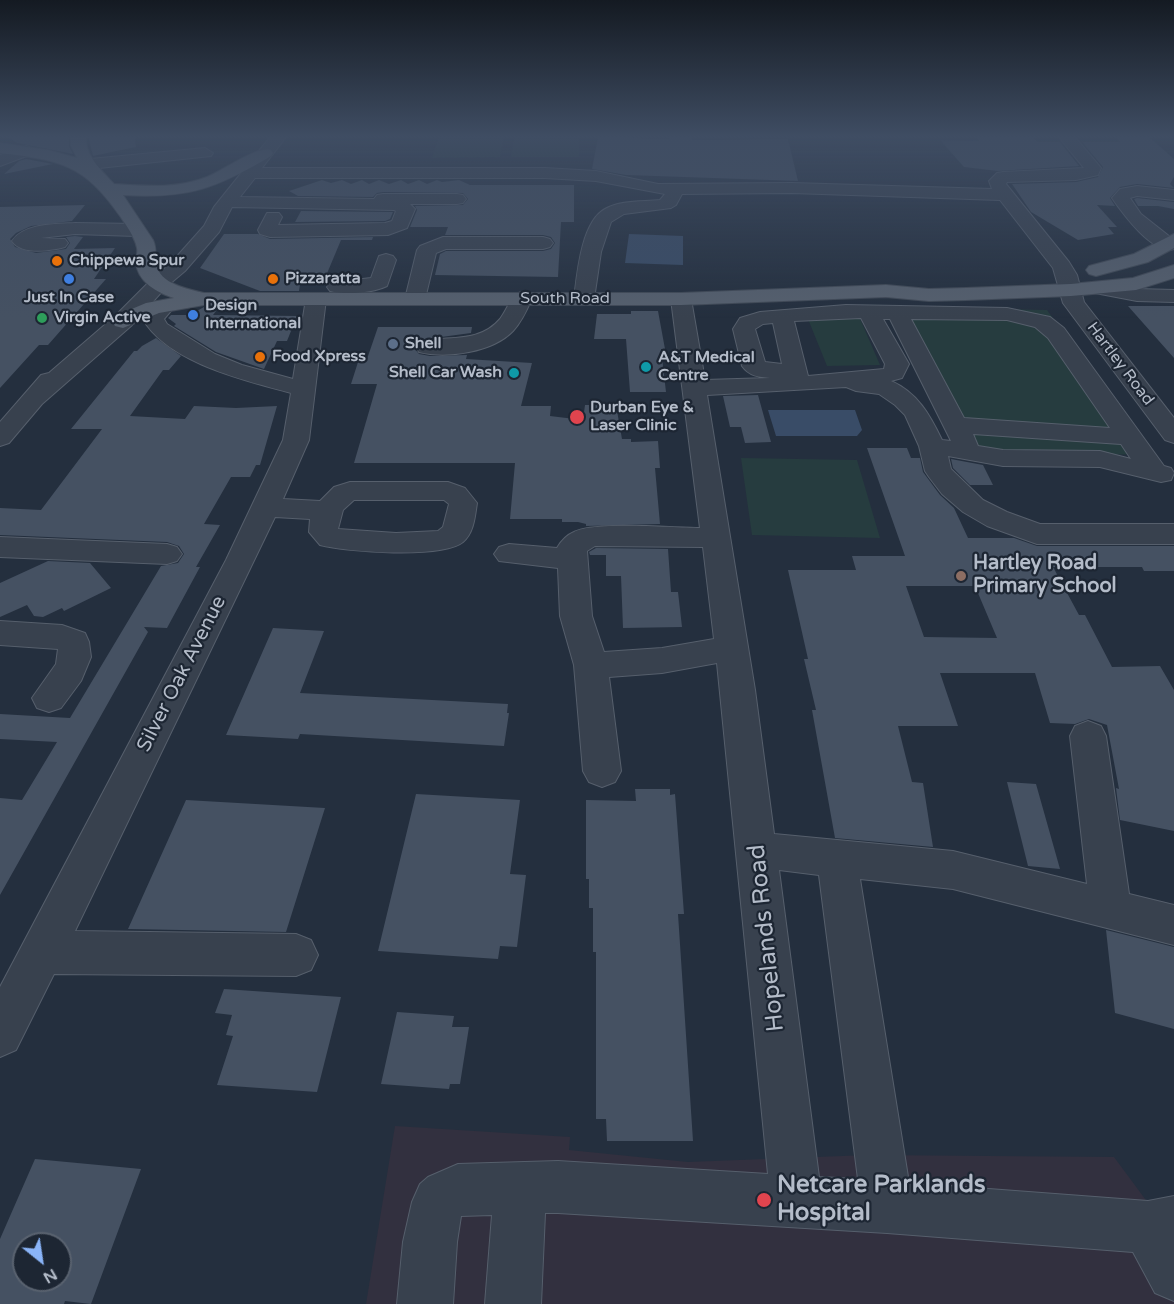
<!DOCTYPE html>
<style>
body{margin:0}
#map{position:relative;width:1174px;height:1304px;overflow:hidden;background:#242f3e;font-family:"Varela Round",sans-serif}
canvas{display:block}
.north{position:absolute;left:12px;top:1232px;width:60px;height:60px;box-sizing:border-box;background:#1d2633;border:2px solid #59626f;border-radius:50%;rotate:150deg;font-size:16px;font-weight:700;line-height:24px;text-align:center;color:#b4bcc9}
.north::after{content:'';display:block;margin:auto;width:21px;height:27px;background:#8ab4f8;clip-path:polygon(50% 0,100% 100%,50% 72%,0 100%)}
</style>
<div id="map">
<canvas width="1174" height="1304"></canvas>
<div class="north">N</div>
</div>
<script>
const g = document.querySelector('canvas').getContext('2d');
g.lineJoin = 'round';
function fill(path, color) { g.fillStyle = color; g.fill(path, 'evenodd'); }
function trace(path, color, width, dash) { g.strokeStyle = color; g.lineWidth = width; g.lineCap = dash ? 'butt' : 'round'; g.setLineDash(dash || []); g.stroke(path); }
function drawText(font, color, halo, rows, align = 'center') {
  g.font = font + ' "Varela Round",sans-serif'; g.lineWidth = 4.5; g.setLineDash([]); g.textBaseline = 'middle'; g.strokeStyle = halo; g.fillStyle = color; for (const [text, x, y, turn = 0] of rows) {
    g.save(); g.translate(x, y); g.rotate((+turn || 0) * Math.PI / 180); g.textAlign = isNaN(turn) ? turn : align; if (halo) g.strokeText(text, 0, 0); g.fillText(text, 0, 0); g.restore();
  }
}
fill(new Path2D(`
 M395 1126 570 1137 569 1150 688 1162 868 1155 1114 1157 1174 1238V1304H366Z`), '#32303f');
fill(new Path2D(`
 M439 136H504L500 157 432 158Z
 M514 136H579V157H511Z
 M884 307 1047 310 1152 454 1039 456 958 444Z
 M806 314H858L880 365 827 366Z
 M741 458 857 460 880 538 752 535Z`), '#263c3f');
fill(new Path2D(`
 M629 234 683 236V265L625 263Z
 M768 410H855L862 430 857 436H776Z`), '#394c67');
fill(new Path2D(`
 M6 136H69V146L73 154 17 143Z
 M88 136H135L136 147 93 156Z
 M669 136H692V140L788 139 798 181 626 175 592 169 598 137 669 139Z
 M975 136H1032L1038 142H1060L1079 166 998 171 964 167 940 140 979 141Z
 M1114 136H1148L1174 159V177L1170 184 1174 188 1137 184 1120 187 1110 198 1115 206 1097 205 1117 227H1108L1114 234 1078 240 1031 212 1012 184 1076 182 1098 177 1103 167 1082 142H1120Z
 M26 159 53 164 4 174 19 161Z
 M322 180 331 183 342 180 351 184 362 180 369 184 379 180 389 184 401 180 408 184 419 180 427 184 437 180 442 182 459 180 470 185H574V222H561L558 277 435 275 440 254 446 251H543L551 249 555 243 551 237 543 235H445L448 227H410L417 210 415 206 463 205 468 199 463 193 383 192 377 193 373 197 298 196 289 191Z
 M1137 198 1174 202V209L1158 206H1138L1134 199Z
 M85 205 72 221 31 226 16 233 10 239 15 247 36 253 66 249 70 243 66 237 75 236 83 237 74 249 115 248 94 279H106L48 345H39L0 388V207Z
 M301 211 393 212 390 219 385 221 295 222Z
 M224 234H258L270 239 373 237 372 240H341L323 283 300 284 299 291H260L200 268Z
 M1128 306H1174V358Z
 M204 307H219L213 315 297 316 287 341H277L264 369 216 352 174 326 176 324 168 318 171 315H190Z
 M631 311H658L665 349H661L666 392H630L626 339H594L597 314H631Z
 M378 327H472L471 333 419 340 414 348 419 354 430 356 467 355 466 359 532 363 521 406H551L550 416 583 420 585 405H616L622 439H631V442L658 441 660 468H655L660 524 586 526V524L578 522H562V519H510L515 463H354L377 384H351L359 359H367Z
 M156 338 181 356 169 370H163L130 416 185 419 194 406 236 408 277 406 260 465H256L250 477H231L204 524 220 525 196 567H200L167 628 144 627 148 632 0 895V798L22 800 57 742 0 739V714L70 718 161 566 178 563 184 554 179 546 167 542 0 535V508L41 510 102 429H71L134 351H137L142 346Z
 M758 395 771 442 745 443 741 427H730L723 396Z
 M867 448H907L911 458H920L923 472 940 495 954 508 968 538H1014L1037 546H1174V571H1144L1142 567H1053L1079 615H1085L1112 667 1160 666 1174 690V831L1120 820 1116 788 1119 789 1107 725 1089 719 1075 724 1050 723 1035 673H940L958 726H898L912 782 923 783 933 847 835 838 812 710H816L804 659H808L788 570H856L852 556H905ZM906 586H975L997 638 924 637Z
 M951 459 983 465 993 485H970L953 468Z
 M596 548 668 549 671 592H678L682 627 623 628 621 576H606V555H590L589 552Z
 M48 561 90 563 111 588 64 611 62 608 43 617 34 616 27 605 0 617V583Z
 M273 628 324 631 300 693 508 704 507 713H509L504 746 300 734 298 739 226 735Z
 M1007 782 1036 784 1060 869 1028 866Z
 M635 789H670V795L675 794 684 914H678L693 1141H607L606 1119H596V952H593V908H589V879H586V800L636 801Z
 M416 794 520 800 510 874 526 875 517 947 500 946 498 959 378 951Z
 M186 800 325 808 286 932 128 929Z
 M1106 930 1174 947V1029L1115 1013Z
 M224 989 341 997 317 1092 217 1085 233 1036 226 1035 232 1015 215 1013Z
 M397 1012 454 1016 452 1027H469L460 1084H450L449 1089 381 1084Z
 M35 1159 141 1169 91 1304 65 1301 64 1304H0V1239ZM24 1244H60V1280H24Z`), '#455162');
const minor = new Path2D(`
 M271 136H287L262 168H545L596 171 658 184 792 183 992 189 989 181 997 173 1003 172 1084 168 1058 136H1074L1101 168 1098 175 1076 180 1007 182 1006 184 1069 262 1077 275 1084 302 1174 418V443L1165 440 1063 303 1053 268 1000 200 792 193 682 194 676 205 671 208 624 214 611 222 601 252 594 299 591 303 584 305 577 303 574 299C577 275 581 222 605 209 621 200 642 202 660 200L665 194 596 181 545 178H255L240 197 374 199 377 195 383 194H457L463 195 466 199 463 203 457 204H410L415 209 407 228 388 235 270 237 260 234 258 230 267 213H279L282 217 278 225 385 223 392 221 396 211 394 210 232 207 219 232 185 271 166 287 131 326 42 404 9 443 0 446V422L41 375 49 373 115 316 152 279 171 263 204 226 214 207Z
 M26 146 32 148 34 151 32 154 0 166V155Z
 M205 148 213 153 211 156 90 169 82 164 90 159Z
 M1137 186 1174 190V200L1137 196 1130 198 1141 214 1174 240V249C1153 255 1123 214 1112 198L1120 189Z
 M75 223 136 224 143 226 145 230 143 234 136 236 75 234 41 238 65 239 68 243 65 247C50 251 21 255 12 241 24 223 56 224 75 223Z
 M443 237H543L550 239 553 243 550 247 543 249H446L436 253 425 299 422 303 415 305 408 303 405 299 417 250 420 246Z
 M386 254 393 256 396 260 387 286C373 293 345 295 330 291L327 287 330 283 371 278 379 256Z
 M1097 282 1137 289 1174 290V302L1137 301 1090 292 1087 288 1090 284Z
 M522 292 529 294 532 298C527 310 522 321 513 331 493 352 447 359 419 352L416 347 419 342C447 335 479 344 500 319 506 311 509 302 515 294Z
 M316 293 323 295 326 299 309 440 283 499 320 501 334 487 350 482H448L465 488 477 503C475 516 474 533 463 542 442 559 346 552 320 545L309 532 310 519 275 517 75 931 296 934 311 940 318 955 311 970 296 976 54 974 16 1050 0 1057V987L226 560 283 440 291 393C244 380 168 363 142 318 150 307 157 298 171 302L175 306 164 319 167 324 215 354 242 365 293 379 306 299 309 295ZM354 500H444L449 504 443 527 438 531 396 533 338 529 343 510Z
 M681 293 688 295 691 299 705 380 770 378C759 377 749 376 742 366L733 329 740 318 760 312 846 305 1007 308 1050 317 1064 328 1164 466 1171 468 1174 473 1171 480 1161 482 1100 467 1003 466 948 456 951 469 983 500 1007 512 1040 524H1174V544H1037L987 526 963 512 942 494 929 477 925 471 919 446 905 415 895 405 879 394 856 391 846 387 707 395 755 690 774 834 953 851 1087 884 1070 736 1075 726 1088 721 1101 726 1106 736 1129 894 1174 905V945L953 889 860 879 909 1183 1148 1201 1174 1196V1301L1155 1293 1133 1252 887 1233 558 1213H545L541 1304H485L492 1215 461 1216 457 1242 453 1304H397L403 1242 412 1202 420 1184 428 1177 458 1164 558 1161 768 1174 717 663 662 673 609 677 621 771 615 782 602 787 589 782 583 771 574 665 560 616 558 568 499 561 494 554 499 547 509 544 557 548C561 541 567 535 574 532 594 521 674 528 700 528L671 299 674 295ZM861 318 885 364 884 369 808 376 794 321ZM883 319H890L951 441 942 440C930 415 918 393 891 381L902 378 909 364ZM911 319 1007 320 1035 327 1048 338 1110 428 964 418ZM773 323 782 364 765 362 755 329 763 324ZM973 434 1121 444 1131 459 1100 451 1003 450 978 446ZM595 546 703 547 714 639 662 648 604 652 592 616 587 551ZM779 870 819 875 858 1179 819 1177Z
 M0 537 167 544 177 547 182 554 177 561 167 564 0 557Z
 M0 621 62 625 85 633 89 642 91 657 81 681 61 708 49 712 37 708 32 698 56 664 58 649 0 645Z`);
const major = new Path2D(`
 M71 136H86C84 155 102 171 114 184 145 186 177 189 207 177 223 171 256 146 271 150L273 153 271 156C215 189 188 199 123 195L153 240C157 249 155 255 156 264 160 284 187 289 204 293H681L886 285 929 289 966 288 1071 284 1133 278 1174 265V278L1136 290 1071 296 966 300 929 301 886 297 681 305H204L159 313 123 328 115 326 112 321 115 316 146 303 174 298C158 293 137 282 136 262 136 257 138 253 137 248 135 237 126 225 120 216 84 164 60 160 0 153V143L48 150 77 158 71 146Z
 M1174 234V248L1148 262 1096 276 1089 274 1086 270 1089 266 1134 254Z`);
trace(minor, '#565f6c', 2);
trace(major, '#414a57', 2);
fill(minor, '#38414e');
fill(major, '#56606e');
const sky = g.createLinearGradient(0, 0, 0, 318);
sky.addColorStop(0, '#141a22');
sky.addColorStop(0.43, '#3f4d63');
sky.addColorStop(1, '#3f4d6300');
g.fillStyle = sky;
g.fillRect(0, 0, 1174, 318);
for (const [x, y, r, color] of [
 [57,261,6,"#e8710a"],
 [69,279,6,"#3f7fe0"],
 [273,279,6,"#e8710a"],
 [193,315,6,"#3f7fe0"],
 [42,318,6,"#2e9e5b"],
 [393,344,6,"#5c6f8a"],
 [260,357,6,"#e8710a"],
 [646,367,6,"#0f9aa8"],
 [514,373,6,"#0f9aa8"],
 [577,417,8,"#e0444e"],
 [961,576,6,"#8d6e63"],
 [764,1200,8,"#e0444e"]
]) { const dot = new Path2D(); dot.arc(x, y, r, 0, 2 * Math.PI); g.fillStyle = color; g.fill(dot); trace(dot, '#1d2633', 2); }
drawText('bold 16px', '#b4bcc9', '#1d2633', [
 ["Chippewa Spur",69,261],
 ["Pizzaratta",285,279],
 ["Just In Case",69,298,"center"],
 ["Design",205,306],
 ["International",205,324],
 ["Virgin Active",54,318],
 ["Shell",405,344],
 ["Food Xpress",272,357],
 ["A&T Medical",658,358],
 ["Centre",658,376],
 ["Shell Car Wash",502,373,"right"],
 ["Durban Eye &",590,408],
 ["Laser Clinic",590,426]
], 'left');
drawText('16px', '#b4bcc9', '#1d2633', [
 ["South Road",565,299],
 ["Hartley Road",1120,364,53]
]);
drawText('bold 20px', '#b4bcc9', '#1d2633', [
 ["Hartley Road",973,564],
 ["Primary School",973,587]
], 'left');
drawText('20px', '#b4bcc9', '#1d2633', [
 ["Silver Oak Avenue",182,674,-63]
]);
drawText('24px', '#b4bcc9', '#1d2633', [
 ["Hopelands Road",767,938,-96]
]);
drawText('bold 24px', '#b4bcc9', '#1d2633', [
 ["Netcare Parklands",777,1186],
 ["Hospital",777,1214]
], 'left');
</script>
